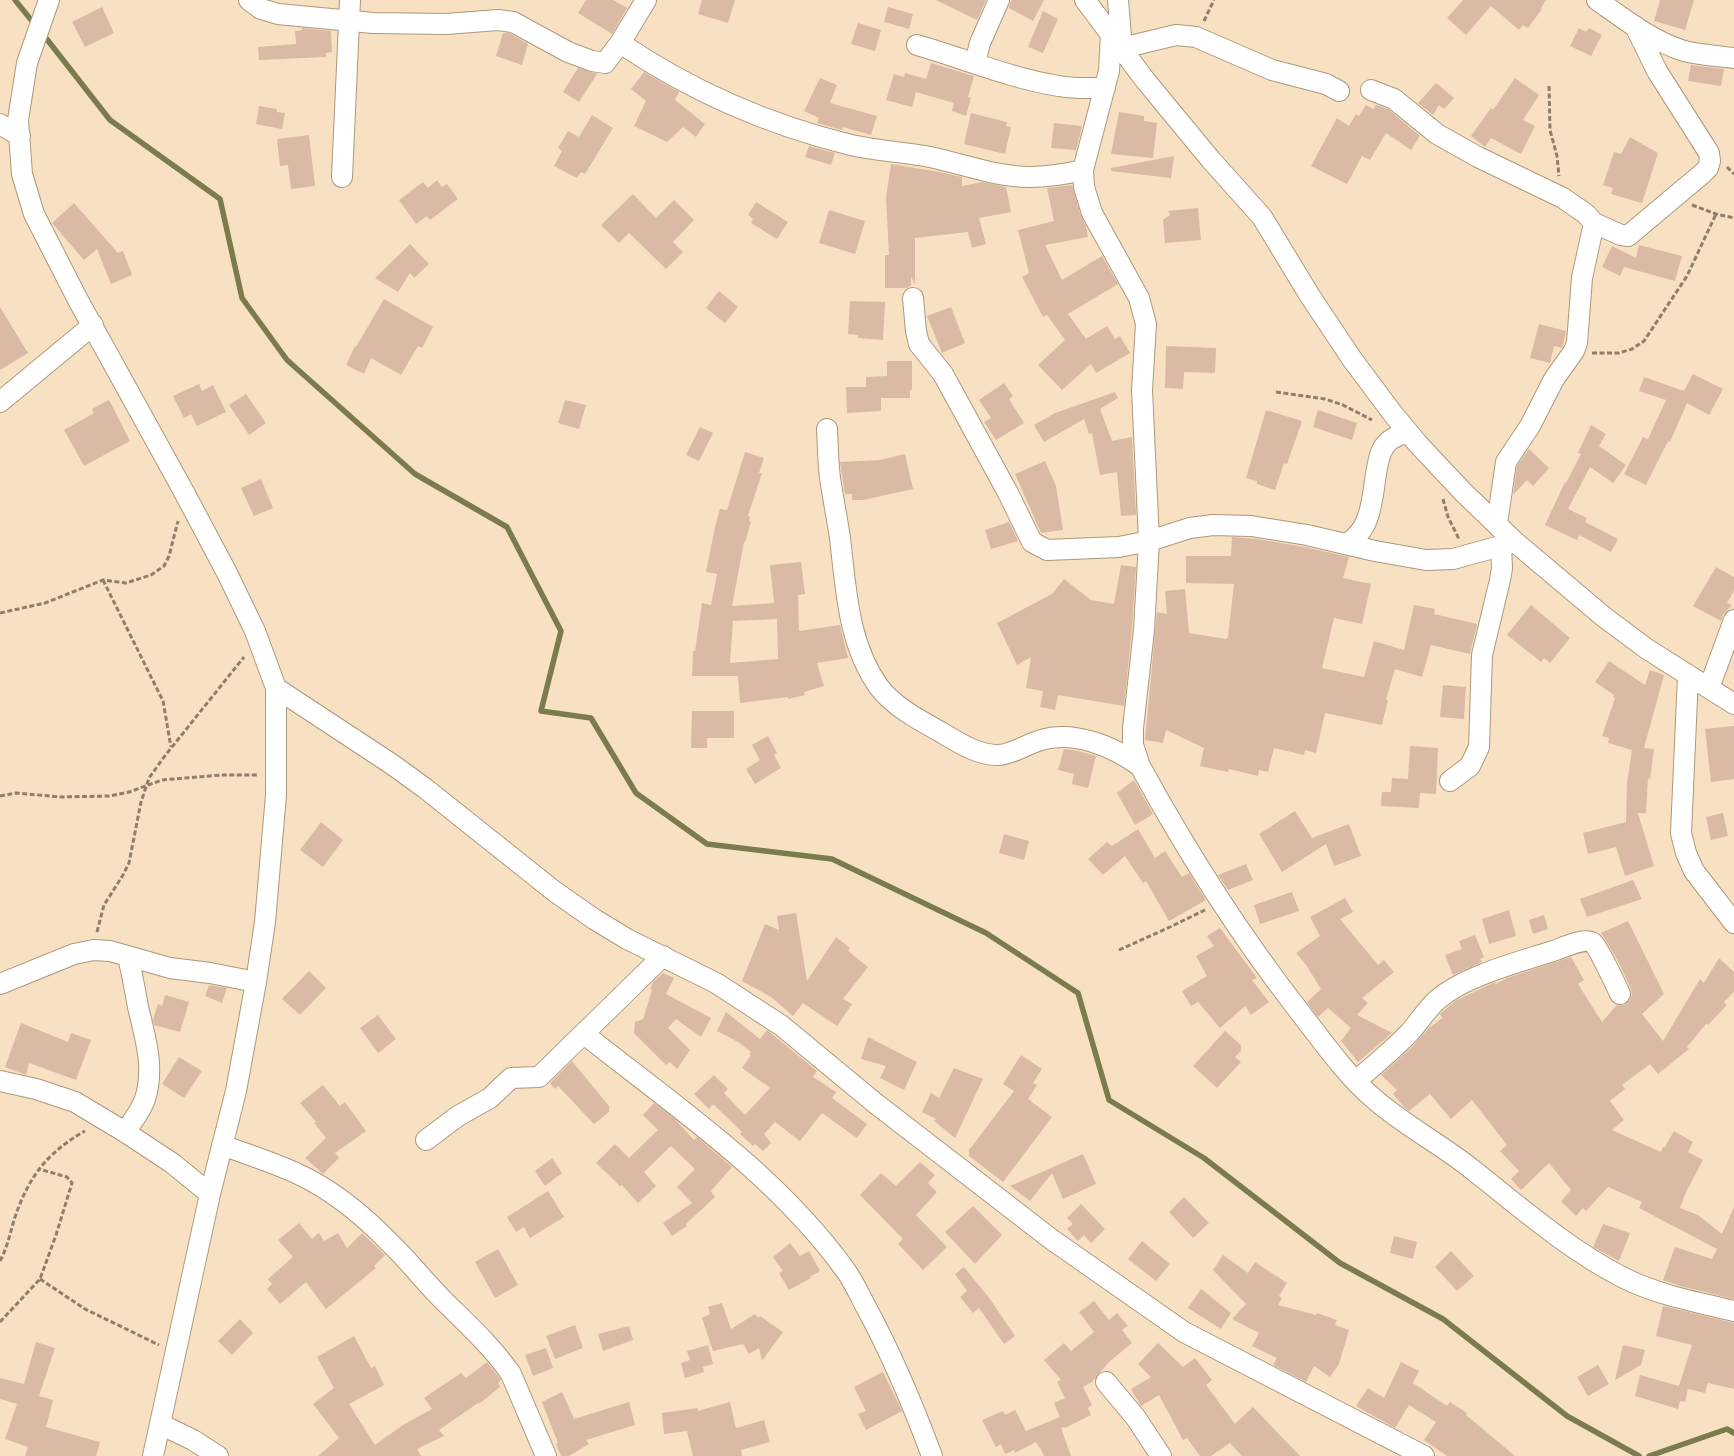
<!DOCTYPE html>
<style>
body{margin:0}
canvas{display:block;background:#f8e1c2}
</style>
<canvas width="1734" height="1456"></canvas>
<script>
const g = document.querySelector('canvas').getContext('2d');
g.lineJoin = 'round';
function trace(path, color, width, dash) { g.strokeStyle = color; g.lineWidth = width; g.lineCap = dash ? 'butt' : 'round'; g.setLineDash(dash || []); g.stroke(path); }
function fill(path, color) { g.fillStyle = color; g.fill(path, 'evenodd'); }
trace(new Path2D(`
 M15 0 36 26
 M42 33 110 120 220 199 242 298 287 360 415 474 507 527 561 631 541 711 591 718 636 793 707 844 832 859 986 933 1078 993 1109 1100 1204 1158 1340 1263 1443 1319 1567 1416 1639 1456
 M1649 1456 1727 1429 1734 1433`), '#7a7b4f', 5.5);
fill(new Path2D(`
 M586 0H613L627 8 612 34 578 13Z
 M702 0H735L728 23 698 14Z
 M936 0H986L977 20Z
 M1011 0H1044L1033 21 1009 8Z
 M1463 0H1546L1541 8 1542 9 1528 28 1523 25 1519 30 1491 6 1466 35 1447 18Z
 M1660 0H1694L1685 30 1654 21Z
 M102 7 114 33 85 47 72 22Z
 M888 7 913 14 909 29 884 22Z
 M1043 11 1058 19 1043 53 1028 47Z
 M858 23 881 30 875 51 851 44Z
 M302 28 331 31 332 52 326 53V57L259 60 258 47 296 44 295 31 302 30Z
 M1579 28 1586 32 1589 28 1602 35 1591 56 1570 46Z
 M503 33H509L528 44 522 65 496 56Z
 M931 63 974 76 968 97 971 98 966 116 952 111 954 103 916 92 912 107 886 100 894 74 904 77 905 73 926 79Z
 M1691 65 1724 69 1721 86 1688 81Z
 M578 68 597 74 579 102 563 92Z
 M644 72 679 92 675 100 705 124 696 137 683 127 667 142 634 126 646 101 631 89Z
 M820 78 837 85 830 103 877 116 871 135 843 127 842 130 817 123 819 118 804 111Z
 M1515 78 1539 95 1523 120 1535 126 1521 154 1491 138 1485 147 1471 136 1491 108 1493 110Z
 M1436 83 1454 98 1444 109 1439 105 1433 115 1418 103Z
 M1366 105 1373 109 1376 105 1388 109 1420 136 1411 150 1386 133 1370 160 1362 156 1347 184 1311 166 1337 118 1349 126 1356 114 1359 116Z
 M259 106 277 109V112L285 113 282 129 256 124Z
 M1119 112 1144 116V121L1157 123 1153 158 1111 154Z
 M971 113 1007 122 1006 126 1011 127 1005 154 964 144Z
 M592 115 613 128 585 174 581 172 577 178 554 166 562 151 558 148 568 131 579 137Z
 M1054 123 1082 126 1076 150 1051 148Z
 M309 135 315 186 291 189 288 165 280 166 277 139Z
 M1630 137 1658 153 1642 203 1611 194 1613 188 1603 185 1614 152 1621 154Z
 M809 146 835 153 831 165 805 157Z
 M1174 156 1171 178 1111 171V168Z
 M891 164 940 172 962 177V186L982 182 1006 187 1011 212 979 218 986 244 972 248 968 232 915 238V285L911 276V286L906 288H885V255H889L886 197Z
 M437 180 442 187 447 184 458 199 430 220 427 216 416 224 399 200 423 182 428 188Z
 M1072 185 1081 216 1086 226 1088 237 1045 245 1062 280 1102 256 1118 284 1068 314 1086 339 1107 326 1115 339 1120 336 1130 353 1096 373 1091 364 1062 390 1038 365 1065 340 1047 315 1043 317 1022 277 1029 273 1018 230 1054 221 1047 188Z
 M633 194 656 218 674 200 694 220 673 242 683 252 666 269 629 233 619 243 601 225Z
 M756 202 788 222 777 239 751 223 753 219 748 215Z
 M74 203 118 253 123 251 132 275 111 284 97 249 84 260 52 223Z
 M1198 208 1201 240 1165 243 1163 220 1170 215 1168 211Z
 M829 210 865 221 855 254 819 243Z
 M410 244 429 264 414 278 410 273 398 292 375 278Z
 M1639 245 1682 256 1675 281 1624 267 1620 276 1602 267 1612 246 1636 258Z
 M719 291 738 307 725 323 706 308Z
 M384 299 433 327 422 348 418 346 401 375 371 358 364 374 346 365 355 346 356 347Z
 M850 301 885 302 883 340 858 338V335L848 334Z
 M0 307 28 353 0 370Z
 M951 307 965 343 942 353 927 316Z
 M1539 324 1566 331 1563 345 1562 348 1554 346 1550 363 1530 358Z
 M1166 346 1216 348 1215 373 1184 372 1183 389 1165 388Z
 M887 361H912V390H910V398H881V411L847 413 846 387H866V377L887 376Z
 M1693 374 1723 389 1709 415 1687 403 1670 442 1668 441 1646 485 1624 474 1643 437 1648 439 1666 400 1639 391 1644 377 1684 391Z
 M1004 383 1013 396 1009 399 1024 423 996 440 984 422 991 418 979 400Z
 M199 384 202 391 213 385 226 412 197 426 191 414 184 418 173 396Z
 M1115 392 1118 398 1100 409 1112 441 1132 437 1136 515 1121 516 1117 472 1100 475 1092 433 1089 434 1084 419 1044 442 1034 425 1055 413Z
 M246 394 266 423 249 435 229 405Z
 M109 400 130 441 84 466 64 430 94 413 92 409Z
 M565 400 586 405 579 429 558 423Z
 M1266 410 1302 421 1287 464 1284 463 1275 490 1257 484V481L1246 478Z
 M1318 410 1357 423 1352 440 1313 427Z
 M1591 425 1606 434 1599 446 1626 465 1613 483 1590 467 1568 509 1587 518 1585 522 1618 539 1611 552 1579 535 1577 540 1545 525 1565 482 1566 483 1581 454 1578 453Z
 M700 427 713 433 699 461 686 455Z
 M1529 449 1549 468 1533 486 1527 480 1513 495 1517 466Z
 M745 452 764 458 759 473H762L748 516 750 517 749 521 751 522 745 542H744L732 606 774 603 770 565 801 562 805 594 798 595 799 631 840 625 848 658 817 663 824 686 804 692 805 695 788 699V697L740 703 738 676H692L693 651H695L702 603 711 605 717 574 706 572 715 527 720 509 727 510ZM777 619 778 659 730 663 733 621Z
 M905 454 913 489 863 500H852V494H845L840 462 880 460Z
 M1045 461 1056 486 1063 530 1041 533 1015 474Z
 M261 479 273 508 254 516 241 488Z
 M1009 522 1018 541 991 549 985 530Z
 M1232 537 1257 539 1305 547 1349 557 1343 578 1371 584 1362 624 1334 618 1322 668 1364 677 1374 641 1404 650 1414 605 1435 609 1434 614 1477 624 1470 654 1431 645 1422 677 1395 669 1386 700H1388L1382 725 1325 713 1316 753 1305 750 1304 755 1274 748 1268 772 1259 770 1258 776 1229 769 1228 772 1200 766 1204 748 1166 730 1163 743 1145 740 1157 612 1167 614 1165 591 1185 589 1189 633 1226 639 1228 637 1234 584 1186 583V556H1231Z
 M1121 565 1136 567 1132 629 1124 706 1058 695 1055 710 1040 707 1043 691 1026 688 1031 657 1017 665 997 623 1052 594 1064 579 1091 600 1114 604Z
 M1716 567 1734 577V591L1727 603 1732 605 1723 615 1721 621 1693 606Z
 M1531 605 1570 638 1550 663 1544 658 1541 662 1507 635Z
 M1609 661 1645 685 1650 670 1664 675 1644 748 1654 749 1650 779 1648 778 1646 813H1638L1654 866 1625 876 1616 847 1588 854 1583 833 1626 822 1627 783 1632 750 1608 743 1609 738 1602 736 1615 698H1613L1614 695 1595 682Z
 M1443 685 1465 687 1466 686 1464 719 1440 717Z
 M692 711H734V738H707V748H691Z
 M1734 726V779L1711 782 1705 729Z
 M768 736 777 753 774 755 781 768 755 784 746 769 760 760 752 745Z
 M1410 746 1438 748 1436 794 1420 793 1419 808 1381 806 1382 792H1391L1392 778 1408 779Z
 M1064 749 1078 751 1096 756 1088 788 1072 784 1074 774 1058 770Z
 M1134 780 1153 814 1135 825 1117 793Z
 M1295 811 1312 838 1349 824 1361 856 1334 866 1326 844 1282 872 1259 834Z
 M1723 813 1728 836 1711 840 1706 817Z
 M321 822 343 840 323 867 300 850Z
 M1138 829 1155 858 1165 851 1182 877 1189 873 1206 900 1169 921 1146 881 1143 883 1125 856 1103 875 1088 859 1107 842 1112 846Z
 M1004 834 1029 841 1024 860 999 853Z
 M1246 864 1253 880 1228 890 1218 875Z
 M1633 880 1642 899 1587 917 1580 899Z
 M1292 892 1299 911 1260 924 1254 905Z
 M1345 898 1353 912 1340 919 1378 965 1384 960 1394 972 1362 998 1368 1003 1357 1015 1392 1033 1358 1062 1341 1041 1351 1028 1328 1008 1318 1017 1307 1002 1321 989 1306 965 1296 953 1320 936 1310 917Z
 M1509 910 1516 936 1489 944 1482 919Z
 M796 913 807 981 836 937 850 948 848 951 868 967 843 999 852 1004 837 1026 803 1003 793 1016 771 997 742 981 765 924 779 930 777 916Z
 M1544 915 1548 929 1533 934 1529 920Z
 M1628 921 1664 994 1642 1014 1663 1041 1700 979 1704 983 1719 958 1734 972V992L1724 1002 1727 1005 1708 1025 1706 1024 1687 1047 1689 1049 1658 1074 1650 1064 1622 1085 1625 1089 1610 1101 1624 1120 1612 1130 1661 1152 1663 1147H1665L1674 1131 1693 1142 1688 1152 1703 1160 1686 1192 1680 1208 1698 1215 1722 1234 1734 1207V1299L1680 1286 1663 1280 1675 1247 1712 1259 1717 1249 1639 1208 1642 1202 1608 1187 1586 1211 1583 1208 1576 1216 1561 1201 1571 1190 1549 1163 1521 1190 1511 1179 1519 1171 1500 1151 1507 1145 1472 1100 1451 1119 1430 1094 1409 1111 1404 1107 1393 1094 1397 1090 1381 1075 1412 1047 1428 1029 1442 1018 1440 1014 1455 1001 1495 982 1496 984 1507 978 1571 957 1584 980 1578 984 1602 1022 1617 1005H1624L1629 1001 1632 995 1631 989 1618 961 1601 933Z
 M1220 928 1257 978 1252 980 1269 1002 1251 1015 1245 1006 1220 1028 1198 1002 1191 1006 1182 991 1207 976 1196 956 1214 946 1207 936Z
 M1475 935 1484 957 1480 959 1482 962 1453 975 1445 955 1462 949 1459 941Z
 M309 971 326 988 300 1015 282 999Z
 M663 973 674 978 666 994 711 1018 701 1037 676 1019 668 1028 690 1050 677 1069 670 1062 666 1065 634 1033 635 1022 643 1019 652 990 650 989 653 982Z
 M209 985 227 988 222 1003 205 996Z
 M165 995 189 1002 180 1032 154 1025 153 1019 158 1004 162 1006Z
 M726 1012 760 1039 767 1030 817 1071 813 1077 836 1092 832 1098 867 1124 857 1138 822 1113 800 1141 775 1122 764 1134 771 1143 763 1151 755 1144 753 1146 740 1134 742 1132 713 1104 709 1109 694 1094 714 1075 728 1089 724 1093 745 1115 770 1088 742 1068 751 1055 749 1054 751 1052 738 1042 717 1031Z
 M378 1015 396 1039 378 1053 360 1028Z
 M21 1023 68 1042 71 1033 91 1040 76 1080 29 1063 26 1075 5 1067Z
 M1225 1031 1241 1045V1051L1235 1057 1241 1062 1217 1088 1193 1066Z
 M868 1037 917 1062 904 1090 880 1078 886 1066 861 1059Z
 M1021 1055 1042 1069 1033 1083 1037 1085 1028 1099 1052 1117 1003 1182 969 1156V1150L1014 1091 1003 1084Z
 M179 1057 202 1071 184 1098 162 1084Z
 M572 1061 609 1106V1112L594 1124 558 1086 555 1089 550 1083Z
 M954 1068 983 1079 955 1138 934 1121 936 1119 922 1112 931 1093 939 1098Z
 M323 1085 340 1106 345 1102 366 1131 335 1153 339 1158 323 1174 305 1158 326 1138 314 1123 316 1122 300 1103Z
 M654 1103 675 1119 694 1140 697 1137 732 1167 711 1191 715 1197 686 1224 687 1226 672 1236 663 1223 692 1203 677 1187 695 1169 671 1146 644 1172 656 1186 638 1203 622 1185 620 1186 596 1163 615 1144 629 1158 658 1130 643 1115Z
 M1083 1154 1096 1184 1063 1199 1052 1173 1030 1201 1010 1186Z
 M552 1158 562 1173 545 1186 535 1171Z
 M920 1162 935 1175 928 1183 937 1192 916 1215 947 1247 923 1270 898 1244 903 1239 860 1195 881 1173 896 1186Z
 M548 1191 564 1217 530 1238 524 1227 516 1232 507 1217Z
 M1184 1197 1209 1223 1193 1238 1169 1212Z
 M1081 1204 1105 1229 1091 1243 1084 1235 1078 1241 1067 1229 1073 1224 1067 1218Z
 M973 1206 1002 1235 975 1264 945 1232Z
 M299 1223 312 1239 319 1233 324 1241 338 1233 347 1248 362 1233 385 1255 374 1266 376 1268 326 1309 306 1282 280 1304 267 1289 272 1284 268 1279 293 1257 278 1240Z
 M1603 1224 1630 1233 1619 1261 1593 1247Z
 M1394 1236 1417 1242 1413 1259 1390 1253Z
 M1142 1241 1170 1264 1156 1281 1128 1259Z
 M790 1243 800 1256 809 1251 820 1271 810 1277 811 1278 789 1290 779 1273 783 1271 773 1257Z
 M498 1249 518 1285 495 1298 475 1262Z
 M1451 1251 1474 1276 1457 1291 1435 1267Z
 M1223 1255 1248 1273 1255 1262 1287 1283 1279 1296 1282 1298 1278 1305 1316 1315 1317 1313 1337 1320 1335 1325 1349 1330 1339 1364 1330 1377 1314 1366 1306 1382 1273 1365 1277 1358 1252 1346 1259 1333 1232 1319 1246 1304 1213 1270Z
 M964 1267 990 1299 1015 1336 1004 1344 979 1308 973 1313 960 1297 967 1291 955 1274Z
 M1201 1289 1231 1313 1221 1329 1188 1308Z
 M1094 1301 1109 1320 1117 1313 1128 1326 1122 1330 1132 1343 1109 1362 1092 1382 1083 1387 1092 1405 1088 1408 1091 1415 1065 1428 1064 1427 1061 1428 1071 1456H1044L1040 1447 1039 1448 1036 1442 1015 1453 1014 1450 1005 1454 1001 1444 996 1447 982 1420 1003 1411 1005 1415 1015 1410 1026 1431 1060 1417 1054 1403 1065 1398 1057 1382 1061 1380 1044 1360 1064 1343 1071 1351 1094 1332 1079 1312Z
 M722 1303 731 1329 755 1314 758 1318 760 1316 783 1332 762 1361 759 1348 749 1354 743 1344 713 1351 702 1318 710 1314 708 1307Z
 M1663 1306 1734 1323V1389L1708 1383 1705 1393 1688 1389 1685 1402 1680 1401 1678 1409 1635 1396 1640 1375 1679 1386 1692 1345 1656 1336Z
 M240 1319 253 1333 232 1355 218 1341Z
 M575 1325 583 1348 555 1359 546 1336Z
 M629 1326 633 1340 603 1351 598 1334Z
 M354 1336 371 1368 375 1366 384 1385 349 1404 375 1445 403 1425 432 1409 424 1398 461 1373 466 1378 487 1362 501 1380 498 1383 500 1387 479 1404 478 1403 439 1430 444 1436 417 1449 421 1456H318L339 1438 313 1404 334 1388 317 1357Z
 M36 1342 55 1348 39 1396 53 1400 46 1427 100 1442 96 1456H25L28 1447 5 1439 17 1404 0 1399V1378L24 1384Z
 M1158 1343 1183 1367 1195 1358 1212 1380 1206 1385 1235 1424 1253 1407 1300 1456H1242L1230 1443 1211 1456H1200L1187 1438 1183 1440 1159 1395 1141 1406 1131 1389 1151 1377 1138 1364Z
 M708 1345 713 1364 703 1367 704 1372 685 1378 681 1363 690 1360 687 1351Z
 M1623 1345 1645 1350 1641 1365 1615 1380Z
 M546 1348 553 1368 533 1376 525 1355Z
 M1401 1362 1419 1371 1413 1383 1447 1406 1450 1402 1467 1413 1466 1415 1515 1456H1447L1424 1440 1436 1422 1409 1405 1395 1428 1356 1406 1368 1388 1384 1398Z
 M1598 1365 1609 1384 1588 1396 1577 1377Z
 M883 1372 902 1411 866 1430 858 1414 866 1411 854 1387Z
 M562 1392 574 1419 629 1402 635 1425 586 1440 589 1444 569 1456H561L556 1444 558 1443 542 1402Z
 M730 1402 736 1428 764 1420 770 1442 741 1450 742 1456H693L687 1431 664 1434 662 1413 698 1408V1411Z`), '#dabaa4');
const minor = new Path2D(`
 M49 0 27 63 18 120 22 174 34 214 78 300 184 492 227 573 255 631 276 688V795L265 922 256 982 236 1091 210 1194 153 1456
 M249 0 261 9 278 14 373 23 446 24 498 20 513 22 568 52 592 61 605 63 620 43 646 0
 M1085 0 1145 80 1211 160 1262 217 1310 296 1352 359 1393 414 1418 444 1463 492 1515 542 1604 617 1647 649 1734 704
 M1118 0 1122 48 1176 35 1196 37 1272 70 1326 84 1339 91
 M1597 0C1624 19 1652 41 1684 51 1700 55 1717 56 1734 58
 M1111 33 1109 71 1083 170 1084 187 1092 213 1139 298 1146 324 1142 390 1149 541 1144 630 1133 728V745L1140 766C1187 852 1239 934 1299 1011 1320 1038 1346 1075 1372 1097 1403 1125 1441 1144 1473 1170 1521 1208 1568 1249 1622 1277 1657 1295 1697 1302 1734 1311
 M620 43C691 91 769 125 851 145 877 151 904 152 930 157 963 164 996 177 1030 177 1048 177 1066 174 1083 170
 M917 45C962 58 1013 79 1059 86 1074 89 1090 88 1105 88
 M975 63 980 43 999 0
 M1371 90 1394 99 1437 134 1478 157 1563 198 1586 214 1594 223 1582 278 1577 343 1574 351 1554 379 1530 426 1506 462 1497 524
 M0 124 20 136
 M342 177 350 0
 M1594 223 1621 235 1628 236 1703 173 1708 168 1710 161 1709 153 1657 71 1635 26
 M913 298 916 331 919 344 943 374 1007 491 1032 542 1047 550 1119 547 1149 541 1190 528 1213 525 1251 526 1307 535 1375 551 1426 560 1453 559 1515 542
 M0 402 93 325
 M827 429C828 446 828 462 830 478 833 498 837 518 840 538 846 589 848 644 879 687 893 706 919 720 939 731 956 741 978 756 999 755 1013 754 1027 744 1041 740 1075 730 1114 747 1140 766
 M1346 544C1373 530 1372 495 1377 468 1379 459 1380 450 1387 443 1391 438 1400 435 1407 432
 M1688 676 1681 833 1686 853 1694 871 1734 923
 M276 688 393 765 426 789 554 891 594 919 627 939 716 983 782 1026 875 1103 1051 1239 1184 1332 1424 1456
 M1709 688 1734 620
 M1450 781 1470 766 1479 747 1482 655 1500 580 1502 568 1501 546
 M0 984 74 954 94 950 110 951 170 968 210 973 256 982
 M584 1034C676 1107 776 1174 846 1271 854 1282 860 1296 866 1307 892 1355 913 1405 932 1456
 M0 1081 36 1089 75 1102 125 1132 172 1163 210 1194
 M1356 1081C1374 1065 1393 1050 1410 1032 1419 1022 1427 1009 1437 1000 1464 976 1519 962 1553 951 1562 948 1585 937 1593 943 1598 947 1616 985 1620 994
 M125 1132C132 1122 141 1111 145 1099 155 1067 145 1037 138 1007 135 990 132 973 128 957
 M426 1140 458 1116 490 1098 511 1078 539 1077 663 956
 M222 1145C246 1154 272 1162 296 1173 331 1189 363 1215 390 1243 408 1260 424 1281 442 1299 466 1323 491 1345 511 1374L546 1456
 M1106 1382 1136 1418 1161 1456
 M160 1424 193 1440 218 1456`);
trace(minor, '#ae987b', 22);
trace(new Path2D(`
 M1204 21 1214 0
 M1549 86 1550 130 1557 156 1559 176
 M1727 167 1734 174
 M1692 205 1716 214 1734 218
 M1592 353H1619L1632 349 1644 341 1687 276 1716 214
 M1276 392 1325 399 1343 405 1372 420
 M1443 499 1448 517 1459 539
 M103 580 163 701 171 747
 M0 613 45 603 103 580 126 583 151 575 164 566 169 556 178 521
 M0 796 16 793 61 797 109 796 129 792 162 780 221 775H258
 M97 932 104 905 123 875 129 863 141 802 149 778 164 757 244 657
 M1119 950 1170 927 1205 910
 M0 1261C7 1248 10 1234 14 1220 28 1178 46 1153 85 1131
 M40 1279 85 1309 159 1345
 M0 1322 40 1279 56 1235 72 1183 67 1177 39 1169`), '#8e7f6a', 3, [5, 2.5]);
trace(minor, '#fff', 20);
</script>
